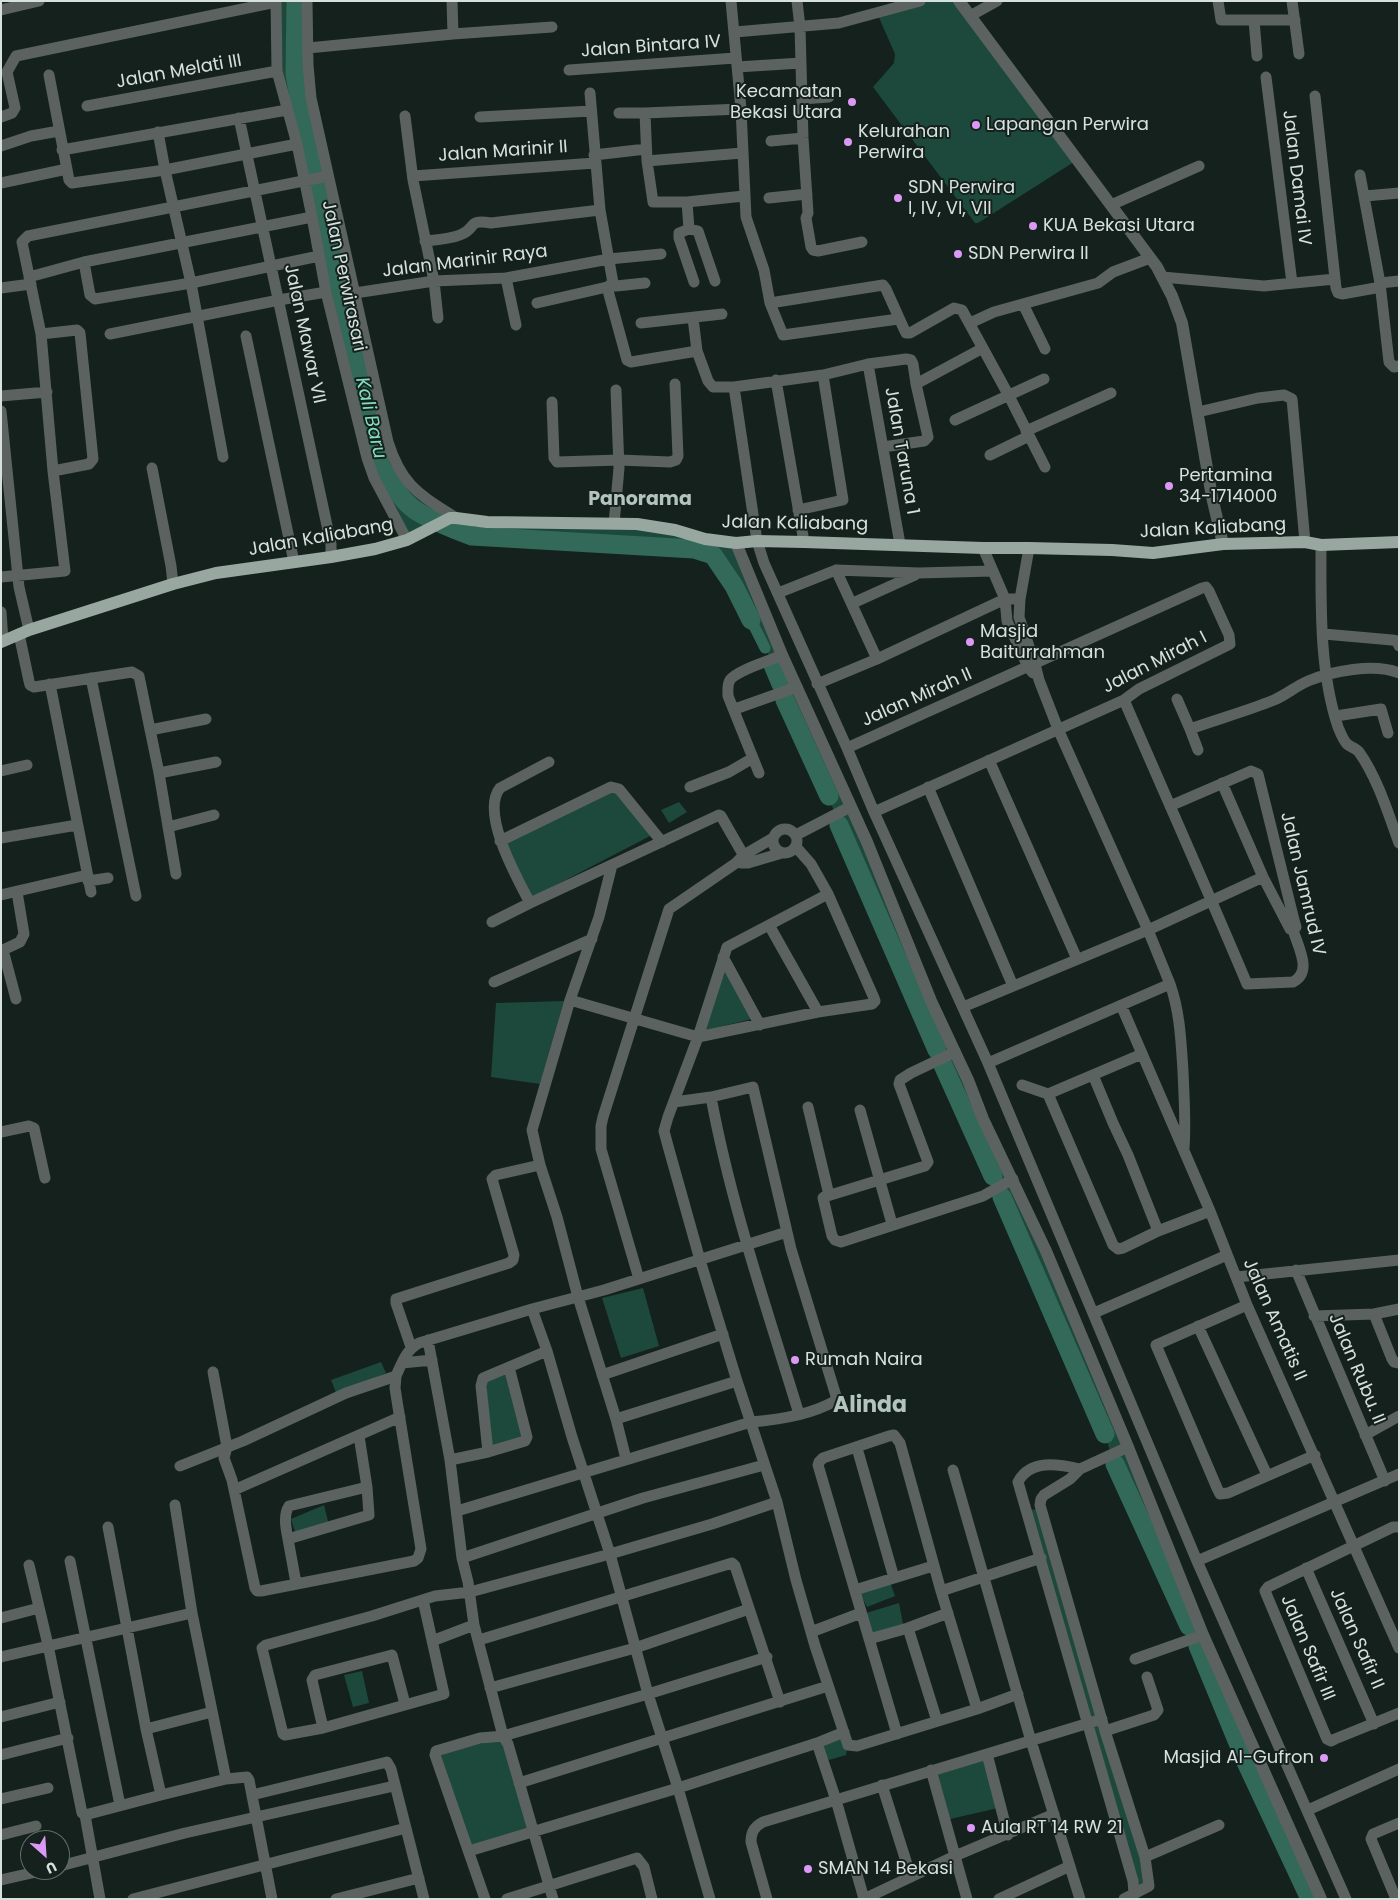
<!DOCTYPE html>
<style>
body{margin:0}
#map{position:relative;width:1400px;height:1900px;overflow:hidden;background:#14211c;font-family:Poppins,sans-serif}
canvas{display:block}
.frame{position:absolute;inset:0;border:2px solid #d8e0dd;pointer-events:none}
.north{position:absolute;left:20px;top:1830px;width:50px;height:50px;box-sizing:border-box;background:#14211c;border:1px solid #626d69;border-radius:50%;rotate:154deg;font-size:14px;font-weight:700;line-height:20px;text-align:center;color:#d8e0dd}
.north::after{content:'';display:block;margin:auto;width:18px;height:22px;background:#db99f5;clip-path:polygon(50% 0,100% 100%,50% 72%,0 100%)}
</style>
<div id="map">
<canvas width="1400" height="1900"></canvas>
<div class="frame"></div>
<div class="north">U</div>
</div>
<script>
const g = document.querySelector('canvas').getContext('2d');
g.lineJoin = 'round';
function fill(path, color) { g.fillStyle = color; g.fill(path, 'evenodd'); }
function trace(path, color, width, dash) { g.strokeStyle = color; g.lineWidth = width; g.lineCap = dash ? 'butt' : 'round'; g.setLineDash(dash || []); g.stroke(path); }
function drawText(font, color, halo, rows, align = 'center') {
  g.font = font + ' Poppins,sans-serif'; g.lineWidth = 4; g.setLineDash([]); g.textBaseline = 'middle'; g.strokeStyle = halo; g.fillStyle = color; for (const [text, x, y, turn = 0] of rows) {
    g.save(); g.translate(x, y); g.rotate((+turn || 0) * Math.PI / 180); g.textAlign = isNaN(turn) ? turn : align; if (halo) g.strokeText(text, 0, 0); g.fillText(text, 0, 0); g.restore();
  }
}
fill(new Path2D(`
 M279 1H307L308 65 388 442 405 478 456 518 614 524 736 543 1321 1899H1310L1245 1760 1195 1638 1111 1455 1105 1434 839 825 828 795 785 700 771 660 734 586 713 555 694 549 472 536 440 523 407 540 374 478 279 71Z
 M920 1H958L1077 160 978 223H975L873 87 894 63 895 54 877 13Z
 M614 790 652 835 531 898 505 843Z
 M679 802 687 812 669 823 661 810Z
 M726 964 752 1019 702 1031Z
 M564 1001 540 1084 491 1077 496 1003Z
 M643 1288 659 1346 621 1358 602 1298Z
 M381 1362 386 1373 337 1395 331 1380Z
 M508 1372 527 1435 491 1449 486 1381Z
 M324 1505 329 1525 296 1535 291 1519Z
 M1039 1509 1099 1717 1088 1720 1029 1510Z
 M890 1582 895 1596 867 1607 859 1591Z
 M899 1603 903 1624 872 1633 863 1614Z
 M362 1671 369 1703 353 1707 344 1675Z
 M1101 1721 1147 1884 1136 1890 1090 1726Z
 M843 1736 847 1748 846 1755 829 1760 821 1746Z
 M503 1738 531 1830 471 1849 438 1754Z
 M985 1757 998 1808 946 1820 934 1772Z`), '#1d493c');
trace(new Path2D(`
 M751 620 765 648`), '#326958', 11);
trace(new Path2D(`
 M296 1 295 74 305 133 381 467C391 481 400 500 415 510 432 521 453 529 472 536L694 549 713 555 734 586 751 620
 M773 665 781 684
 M785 700 829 796
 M839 825 937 1050
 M943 1065 993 1176
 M1002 1197 1105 1434
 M1115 1464 1189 1626
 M1198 1646 1245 1760 1310 1899`), '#326958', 19);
trace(new Path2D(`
 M276 1 277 71 297 144 312 217 326 292 367 458 374 478 407 540
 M307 1 308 65 311 98 388 442C402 486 419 494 456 518
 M731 1 741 109 746 217 764 270 770 303 883 285 886 289 904 329 906 333H910L954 308 962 310 1009 396 1045 467
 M797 1 800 27 803 138 808 213 806 218 811 247 813 250 818 251 862 242
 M1218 1 1221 20H1295
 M1292 1 1299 54
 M1 10 39 1
 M970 16 997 1
 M1254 20 1257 56
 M735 32 839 23 920 1
 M453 34 552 27
 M308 48 453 34 452 1
 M737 67 801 63
 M569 70 735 58
 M49 75 69 180 72 183 165 170 297 144
 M1266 77 1292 283
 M1315 96 1336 288 1338 293 1342 294 1381 287
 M802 99 829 97
 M87 106 277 71
 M741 109 645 113 647 161 653 202H687L744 196
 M619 113H645
 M405 116 413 180 434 281 438 318
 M1 117 12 113 15 108 7 72 16 56 276 2
 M480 117 591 111
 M239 118 331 544V557
 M158 132 165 170 191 283 223 457
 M771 141 803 138
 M1 146 31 136 59 131
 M62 150 287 110
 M594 155 646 149
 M647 161 742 153
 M1360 175 1380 283 1389 362 1394 367 1399 366
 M413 176 595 163
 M1 183 67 169
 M1365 196 1399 193
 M769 198 807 194
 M687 202 689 229
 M1111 205 1199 166
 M425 241C436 240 450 239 460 235 478 228 466 219 491 223L600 210
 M84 262 90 295 95 299 191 283 319 256
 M29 277 84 262 312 217
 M1162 277 1264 286 1335 279
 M506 278 516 325
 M694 282 679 238V233L689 229 698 231 715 281
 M613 283 616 286 645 283
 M1380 283 1399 281
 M607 287 627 360 631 362 697 351 708 381 713 387H734L823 375 868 364 906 359 911 360 913 364 916 384 928 437 924 441 883 447
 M1 288 31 284
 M355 293 434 281 506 278 609 259 661 254
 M537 303 607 287 613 283 600 210 590 93
 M770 303 783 335 898 319
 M1023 304 1045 349
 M693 318 697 351
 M641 323 722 314
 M970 323 994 312 1098 283 1113 272 1150 258
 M41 334 77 330 80 333 93 459 89 464 53 471
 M110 334 279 300 326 292
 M246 336 294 562
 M868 364 900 544
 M776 380 804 542
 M916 384 983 348
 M734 387 757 541 764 563 847 748 874 812 988 1063 1197 1561 1346 1899
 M1 396 47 392
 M552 402 554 458 557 462 619 460 670 462 676 460 678 456 675 384
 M1 411 19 587 29 630
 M1198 412 1258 398 1284 395 1292 399 1305 542
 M955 420 1044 379
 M1026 431 1111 393
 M990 455 1029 436
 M152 468 171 566 173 584
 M798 510 843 500 823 375
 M614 524 619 468 616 390
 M1321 545C1321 604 1319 670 1338 727 1340 732 1343 740 1347 744 1350 747 1356 748 1359 752 1378 779 1388 813 1399 843
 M983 548 1005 599 1007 621 1028 667 1033 673
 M836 570 877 659
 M1 577 65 571 53 471 41 334 22 242 28 236 328 176
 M778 593 836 570 919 573 992 571
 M853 603 915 575
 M1 612 3 641
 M19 634 29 681 30 685 34 687 132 672 139 676 159 773 176 874
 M1324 634 1392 640 1397 641 1399 646
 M91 678 136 896
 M50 684 91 892
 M817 684 877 659 1005 599H1020
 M1177 699 1190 729
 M1124 700C1165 795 1207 889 1247 984L1293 982C1313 972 1298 947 1293 930L1296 927 1294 920 1258 774 1251 771 1170 806
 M735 709 797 687
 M1336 716 1381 709 1388 733
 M150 730 206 719
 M847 748 1202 588 1206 587 1209 591 1229 635 1230 644 1139 689 1124 700 874 812
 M1198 750 1190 729C1218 719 1247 711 1274 700 1286 695 1296 686 1308 681 1332 671 1374 663 1399 673
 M989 760 1077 959
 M1 771 27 765
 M159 773 216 762
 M759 773 728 696C728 690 727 685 730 680 737 670 770 661 782 655
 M1222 783 1263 877 1290 929 1293 930
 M690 787 729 772 753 758
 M928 787 1013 986
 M168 827 214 815
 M773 841a12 12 0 1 1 24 0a12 12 0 1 1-24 0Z
 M796 835 850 807
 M1 838 77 825
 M500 841 611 787 619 789 662 842
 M796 847 811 864 828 894
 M741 863H748L782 853
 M612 865 599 917 570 1000 532 1130 540 1165 557 1217 578 1297 616 1419 626 1459
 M88 881 108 878
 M1 895 87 875
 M530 903C517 878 480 813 500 788L549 762
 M492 922 530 903 719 815 721 816 748 863
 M769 925 818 1012
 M1 950H3L16 999
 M3 950 20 942 24 934 17 892
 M723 957 760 1025
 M494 982 592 939
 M1170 984C1180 1012 1181 1041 1183 1071 1184 1097 1186 1122 1184 1148
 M570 1000 698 1037 818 1012 872 1004 875 1001 874 998 828 894 727 947 698 1037 668 1117 664 1131 668 1146 700 1260 737 1381 777 1502 796 1580 815 1646 848 1745 857 1746 977 1709 1018 1694
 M1121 1005 1210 1211 1247 1305 1399 1648
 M963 1007 1148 930 1263 877
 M955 1052 911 1073 900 1080 899 1084 928 1162 925 1166 912 1170 824 1197 823 1198 832 1236 835 1240 841 1242 983 1196 1013 1179
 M1142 1054 1048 1094 1113 1245 1118 1249 1123 1248 1158 1231 1210 1211
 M988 1063 1170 984 1148 930 1058 729 1039 680 1035 664 1019 617 1020 599 1029 548
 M1093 1075 1113 1123 1128 1155 1158 1231
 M1022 1085 1048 1094
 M711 1097C731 1205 767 1309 799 1414
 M808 1107 829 1195
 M860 1110 892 1224
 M1 1132 29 1126 34 1128 45 1178
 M1296 1270 1385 1481
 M1237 1277 1399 1260
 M639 1279 601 1149V1126L603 1117 669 909 736 863 744 855 773 838
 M1247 1305 1156 1345 1217 1488 1220 1494 1228 1493 1315 1455
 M532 1309 547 1351 572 1437 610 1554 648 1694 678 1788 710 1899
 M1094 1313 1227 1255
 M1374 1314 1392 1359 1394 1362 1399 1363
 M1314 1316 1374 1314 1399 1309
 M1198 1326 1267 1475
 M428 1340 450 1460 462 1558 468 1582 474 1625 503 1736 508 1744 553 1899
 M411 1347 396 1303V1299L509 1263 513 1260 514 1255 492 1179 496 1175 540 1165
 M402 1363 432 1360
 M213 1372 227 1447 224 1458 232 1480 255 1588 257 1591H261L414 1561 418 1558 421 1549 398 1407 395 1388 396 1376
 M602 1375 723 1334
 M616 1419 737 1381
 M1365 1435 1399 1416
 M857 1448 894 1578
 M488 1452 525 1441 527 1437 509 1367
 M450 1460 488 1452 481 1386 483 1378 547 1351
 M180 1466 243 1441 346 1393 396 1376C402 1363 406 1350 419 1343L532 1309 604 1290 787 1232
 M1080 1469C1058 1464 1030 1459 1018 1482L1133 1881 1134 1894
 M953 1470 1031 1741 1080 1899
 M234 1490 400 1417
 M175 1505 192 1613 226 1779 247 1777 249 1780 272 1899
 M457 1511 751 1422C777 1420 812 1414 835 1401L836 1396 791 1249 753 1087 711 1097 674 1102
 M1399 1527H1393L1268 1587 1265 1591 1327 1739 1331 1741 1335 1739 1399 1713
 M288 1539C286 1529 283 1515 289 1506L367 1487
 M462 1558 643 1498 764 1465
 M70 1561 120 1805
 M1197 1561 1399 1474
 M29 1565 48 1645 82 1813 85 1815 100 1899
 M1306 1568 1374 1724
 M296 1583 288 1539 369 1515 367 1487 359 1436
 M855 1590 933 1566
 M941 1591 1041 1558
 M423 1600 444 1694 323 1728 285 1735 283 1734 262 1648 266 1645 372 1616 435 1596 470 1592 610 1554 712 1524 777 1502
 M1 1618 39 1608
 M908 1628 937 1721
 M811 1632 861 1613
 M869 1639 908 1628 948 1613
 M479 1640 732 1563 735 1566 780 1702
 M432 1641 474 1625
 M1 1657 192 1613
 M1135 1659 1203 1635
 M490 1688 635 1648 749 1609
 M1 1717 60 1702
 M323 1728 312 1680 315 1675 392 1655 405 1704
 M146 1729 212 1712
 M1105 1731 1154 1715 1158 1710 1147 1677
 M897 1734 818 1465 819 1462 823 1458 889 1436 894 1435 900 1443 941 1591 977 1709
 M817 1743 844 1732
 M987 1754 1008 1835
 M1 1755 68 1738
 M931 1770 967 1899
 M519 1783 828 1686
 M882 1785 911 1877
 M161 1795 226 1779
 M252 1795 387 1762 391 1769 424 1899
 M1 1799 48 1788
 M1308 1810 1399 1769
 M85 1815 161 1795 146 1729 108 1527
 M1 1835 36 1826
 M469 1851 678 1788 817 1743 836 1800 1102 1719
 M1145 1857 1219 1825
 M60 1866 185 1833 394 1786
 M1 1880 45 1870
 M133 1899 406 1828
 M336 1899 419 1878
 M485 1899 435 1755 436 1751 480 1738 503 1736 648 1694 767 1657
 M507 1899 637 1858 644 1867 652 1899
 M767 1899 751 1842C751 1832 754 1827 763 1822L836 1800 864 1899
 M864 1899 955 1856 1054 1814
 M999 1899 1070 1866
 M1124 1899 1149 1886 1145 1857 1105 1731 1040 1505 1041 1499 1044 1495 1070 1479 1080 1469 1128 1447
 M1396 1899 1371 1839 1373 1834 1399 1823`), '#5b625f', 11);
trace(new Path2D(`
 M959 1 1157 267 1172 296 1182 323 1212 497 1223 544
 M736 543 782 655 867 842 931 1001 968 1080 983 1119 1046 1251 1128 1447 1203 1635 1321 1899`), '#5b625f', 12);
trace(new Path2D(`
 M1 642 29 630 173 584 216 573 331 557 375 549 407 540 450 518H456L487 522 637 524 675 530 705 539 736 543 757 541 804 542 983 548H1029L1112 550 1153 553 1223 544 1305 542 1321 545 1399 542`), '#99a7a1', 12);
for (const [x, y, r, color] of [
 [852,102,5,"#db99f5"],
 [976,125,5,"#db99f5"],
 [848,142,5,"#db99f5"],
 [898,198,5,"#db99f5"],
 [1033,226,5,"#db99f5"],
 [958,254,5,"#db99f5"],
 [1169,486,5,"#db99f5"],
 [970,642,5,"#db99f5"],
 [795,1360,5,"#db99f5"],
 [1324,1758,5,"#db99f5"],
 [971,1828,5,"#db99f5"],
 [808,1869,5,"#db99f5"]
]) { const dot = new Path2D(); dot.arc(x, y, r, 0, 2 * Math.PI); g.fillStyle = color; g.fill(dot); trace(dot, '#14211c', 2); }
drawText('18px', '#d8e0dd', '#14211c', [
 ["Jalan Bintara IV",651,47,-4],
 ["Jalan Melati III",179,72,-10],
 ["Jalan Marinir II",503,152,-4],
 ["Jalan Damai IV",1296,178,83],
 ["Jalan Marinir Raya",465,262,-7],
 ["Jalan Perwirasari",343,276,78],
 ["Jalan Mawar VII",304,334,78],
 ["Jalan Taruna 1",901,451,80],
 ["Jalan Kaliabang",795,524,1],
 ["Jalan Kaliabang",1213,529,-3],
 ["Jalan Kaliabang",321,538,-10],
 ["Jalan Mirah I",1155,663,-27],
 ["Jalan Mirah II",917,698,-24],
 ["Jalan Jamrud IV",1302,884,77],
 ["Jalan Amatis II",1274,1320,66],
 ["Jalan Rubu. II",1356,1369,67],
 ["Jalan Safir II",1356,1639,66],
 ["Jalan Safir III",1307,1648,67]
]);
drawText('18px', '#d8e0dd', '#14211c', [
 ["Kecamatan",842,92,"right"],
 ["Bekasi Utara",842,113,"right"],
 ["Lapangan Perwira",986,125],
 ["Kelurahan",858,132],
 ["Perwira",858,153],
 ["SDN Perwira",908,188],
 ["I, IV, VI, VII",908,209],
 ["KUA Bekasi Utara",1043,226],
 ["SDN Perwira II",968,254],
 ["Pertamina",1179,476],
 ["34-1714000",1179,497],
 ["Masjid",980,632],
 ["Baiturrahman",980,653],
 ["Rumah Naira",805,1360],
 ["Masjid Al-Gufron",1314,1758,"right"],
 ["Aula RT 14 RW 21",981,1828],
 ["SMAN 14 Bekasi",818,1869]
], 'left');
drawText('italic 19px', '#84dcbf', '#14211c', [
 ["Kali Baru",370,418,77]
]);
drawText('bold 19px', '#b3c3bd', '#14211c', [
 ["Panorama",640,500]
]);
drawText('bold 22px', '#b3c3bd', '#14211c', [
 ["Alinda",870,1406]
]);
</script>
